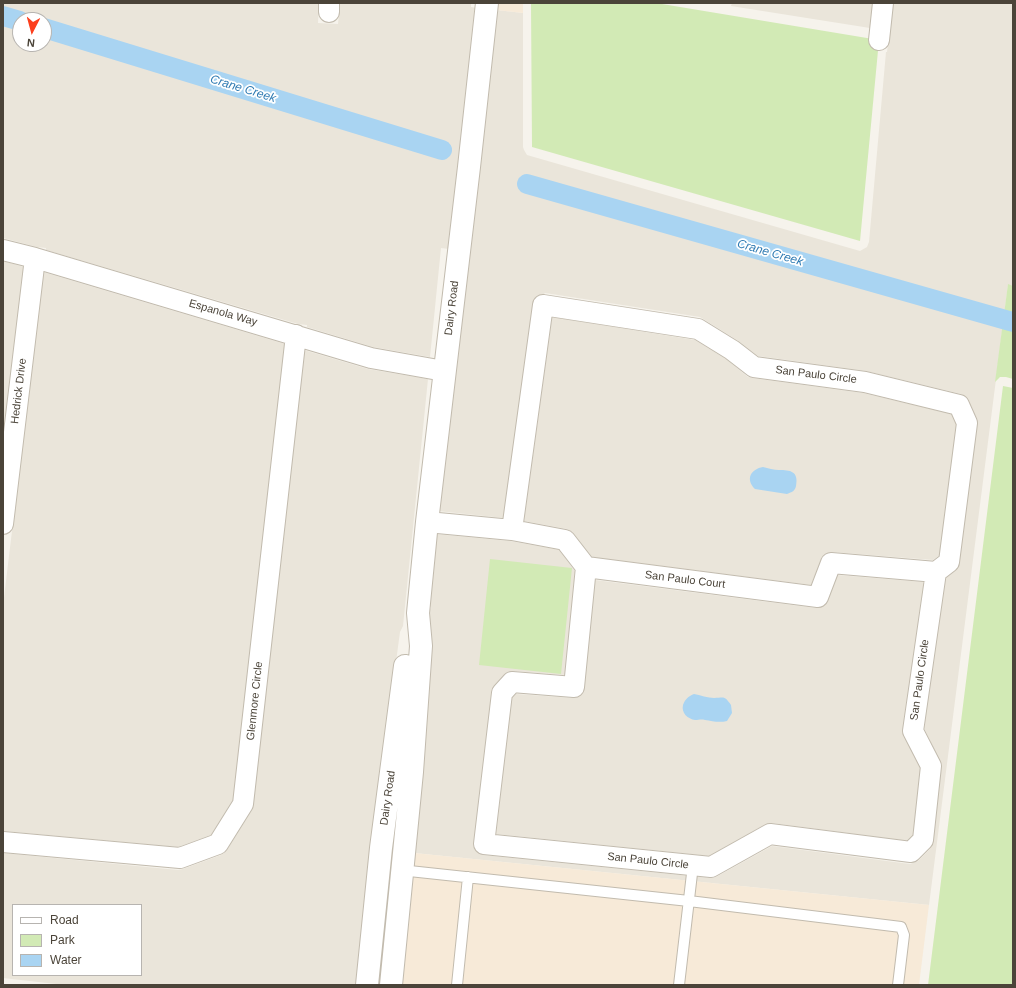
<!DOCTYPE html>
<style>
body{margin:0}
#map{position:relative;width:1016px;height:988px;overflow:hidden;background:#f6f3ec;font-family:Helvetica,sans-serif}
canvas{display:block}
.frame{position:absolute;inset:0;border:4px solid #4b4439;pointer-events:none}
.legend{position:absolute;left:12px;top:904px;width:130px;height:72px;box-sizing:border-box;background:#fff;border:1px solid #b7b4b0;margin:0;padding:5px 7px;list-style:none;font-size:12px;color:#4b4439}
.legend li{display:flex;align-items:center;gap:8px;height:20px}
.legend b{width:20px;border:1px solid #b7b4b0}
.north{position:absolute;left:12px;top:12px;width:40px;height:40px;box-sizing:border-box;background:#fff;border:1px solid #b7b4b0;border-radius:50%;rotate:186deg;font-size:11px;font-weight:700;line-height:16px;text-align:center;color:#4b4439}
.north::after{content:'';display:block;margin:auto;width:14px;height:18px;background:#fc3f1d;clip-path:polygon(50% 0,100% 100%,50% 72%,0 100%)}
</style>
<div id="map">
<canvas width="1016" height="988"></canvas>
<div class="frame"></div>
<ul class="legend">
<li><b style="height:5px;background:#fff"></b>Road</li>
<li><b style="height:11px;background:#d2eab5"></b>Park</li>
<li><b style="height:11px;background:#a9d4f2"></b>Water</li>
</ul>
<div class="north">N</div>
</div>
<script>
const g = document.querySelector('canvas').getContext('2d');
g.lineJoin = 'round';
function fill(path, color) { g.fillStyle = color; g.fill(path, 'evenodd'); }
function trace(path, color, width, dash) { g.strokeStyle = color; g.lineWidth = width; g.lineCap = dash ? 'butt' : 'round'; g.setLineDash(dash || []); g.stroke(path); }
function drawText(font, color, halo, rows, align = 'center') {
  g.font = font + ' Helvetica,sans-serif'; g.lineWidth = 3.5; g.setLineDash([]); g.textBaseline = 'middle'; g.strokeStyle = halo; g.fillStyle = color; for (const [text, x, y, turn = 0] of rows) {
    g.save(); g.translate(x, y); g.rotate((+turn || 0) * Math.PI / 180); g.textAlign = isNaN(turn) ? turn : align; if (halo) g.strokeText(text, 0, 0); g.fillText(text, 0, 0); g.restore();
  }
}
fill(new Path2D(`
 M3 3H319L318 23 338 24 340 3H471V7L477 8 449 249 441 248 430 357 373 347 307 327V325L298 324 46 250V248L37 247 3 238ZM20 20H44V44H20Z
 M732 3H873L870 28 731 6Z
 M893 3H1013V286L1008 285 929 905 414 853 428 615 431 607 429 606 435 534 510 541 560 550 575 571 566 675 513 671 505 674 495 686 492 692 474 843 483 855 710 878 716 877 772 846 910 864 918 861 930 849 933 841 941 767 940 761 924 728 945 578 955 571 959 562 977 425 976 418 968 399 961 394 866 371 758 356 737 340 700 317 545 293 533 303 504 518 438 511 497 10 523 13V147L524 150 527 155 860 251 867 247 869 242 886 52H887Z
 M3 261 24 267 3 440Z
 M43 272 285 344 234 800 211 835 178 847 3 831V606Z
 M552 317 695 340 726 359 748 377 752 378 863 393 952 414 957 425 940 555 933 560 832 552 822 559 811 585 591 557 573 533 567 529 524 521Z
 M304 350 368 369 428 379 403 626 400 632 371 847 357 985H65L3 978V853L178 870 183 869 221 855 226 851 251 811 253 805ZM13 905H141V975H13Z
 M837 575 924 582 903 729 904 736 921 769 914 835 908 841 772 823 766 824 710 856 496 834 511 699 516 694 573 698 584 688 595 580 816 608 827 601Z`), '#eae5da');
fill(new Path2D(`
 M497 3H523V13L497 10Z
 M414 853 929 905 919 985H402Z`), '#f7ead8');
fill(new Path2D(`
 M531 3H656L879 40 860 241 532 147Z
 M1008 284 1013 286V379L1006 377H1000L995 382Z
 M1003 386 1013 388V985H928Z
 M490 559 572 568 561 674 479 665Z`), '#d2eab5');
fill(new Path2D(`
 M763 467C768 468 774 470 779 470 790 470 799 471 796 486 795 491 792 492 787 494L755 489C745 479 751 469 763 467Z
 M694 694C700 695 708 698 714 698 724 698 724 695 731 705L732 713 727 721C719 723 712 721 705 720 701 719 699 720 695 720 688 719 681 713 683 705 685 699 689 696 694 694Z`), '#a9d4f2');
trace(new Path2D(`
 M3 16 20 21
 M44 28 442 150
 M527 184 1013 322`), '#a9d4f2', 20);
const service = new Path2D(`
 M400 870 689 901 901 927 904 935 898 985
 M457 985 468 877
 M679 985 693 865`);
const minor = new Path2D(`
 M329 12V3
 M879 40 883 3
 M3 250 35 258 371 358 444 371
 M427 522 512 530 565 540 586 567 818 597 831 563 936 572
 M3 524 35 258
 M512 530 543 305 698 329 732 350 754 367 865 382 959 405 967 423 949 562 936 572 913 731 931 766 923 840 911 852 770 834 711 867 484 844 502 693 512 682 574 687 586 567
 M3 842 180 858 218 844 243 804 296 335`);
const tertiary = new Path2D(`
 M367 985 381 848 405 666
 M391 985 412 772 421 646 418 613 427 522 469 167 487 3`);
trace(service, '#c2bbae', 12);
trace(minor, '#c2bbae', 22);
trace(tertiary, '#c2bbae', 24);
trace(service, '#fff', 10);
trace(minor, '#fff', 20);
trace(tertiary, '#fff', 22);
drawText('11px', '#4b4439', '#fff', [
 ["Dairy Road",452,308,-83],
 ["Espanola Way",223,313,16],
 ["San Paulo Circle",816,375,7],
 ["Hedrick Drive",19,391,-83],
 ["San Paulo Court",685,580,7],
 ["San Paulo Circle",920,680,-82],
 ["Glenmore Circle",255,701,-84],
 ["Dairy Road",388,798,-82],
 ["San Paulo Circle",648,861,6]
]);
drawText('italic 12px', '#2e7ab2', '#fff', [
 ["Crane Creek",243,89,17],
 ["Crane Creek",770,253,16]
]);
</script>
